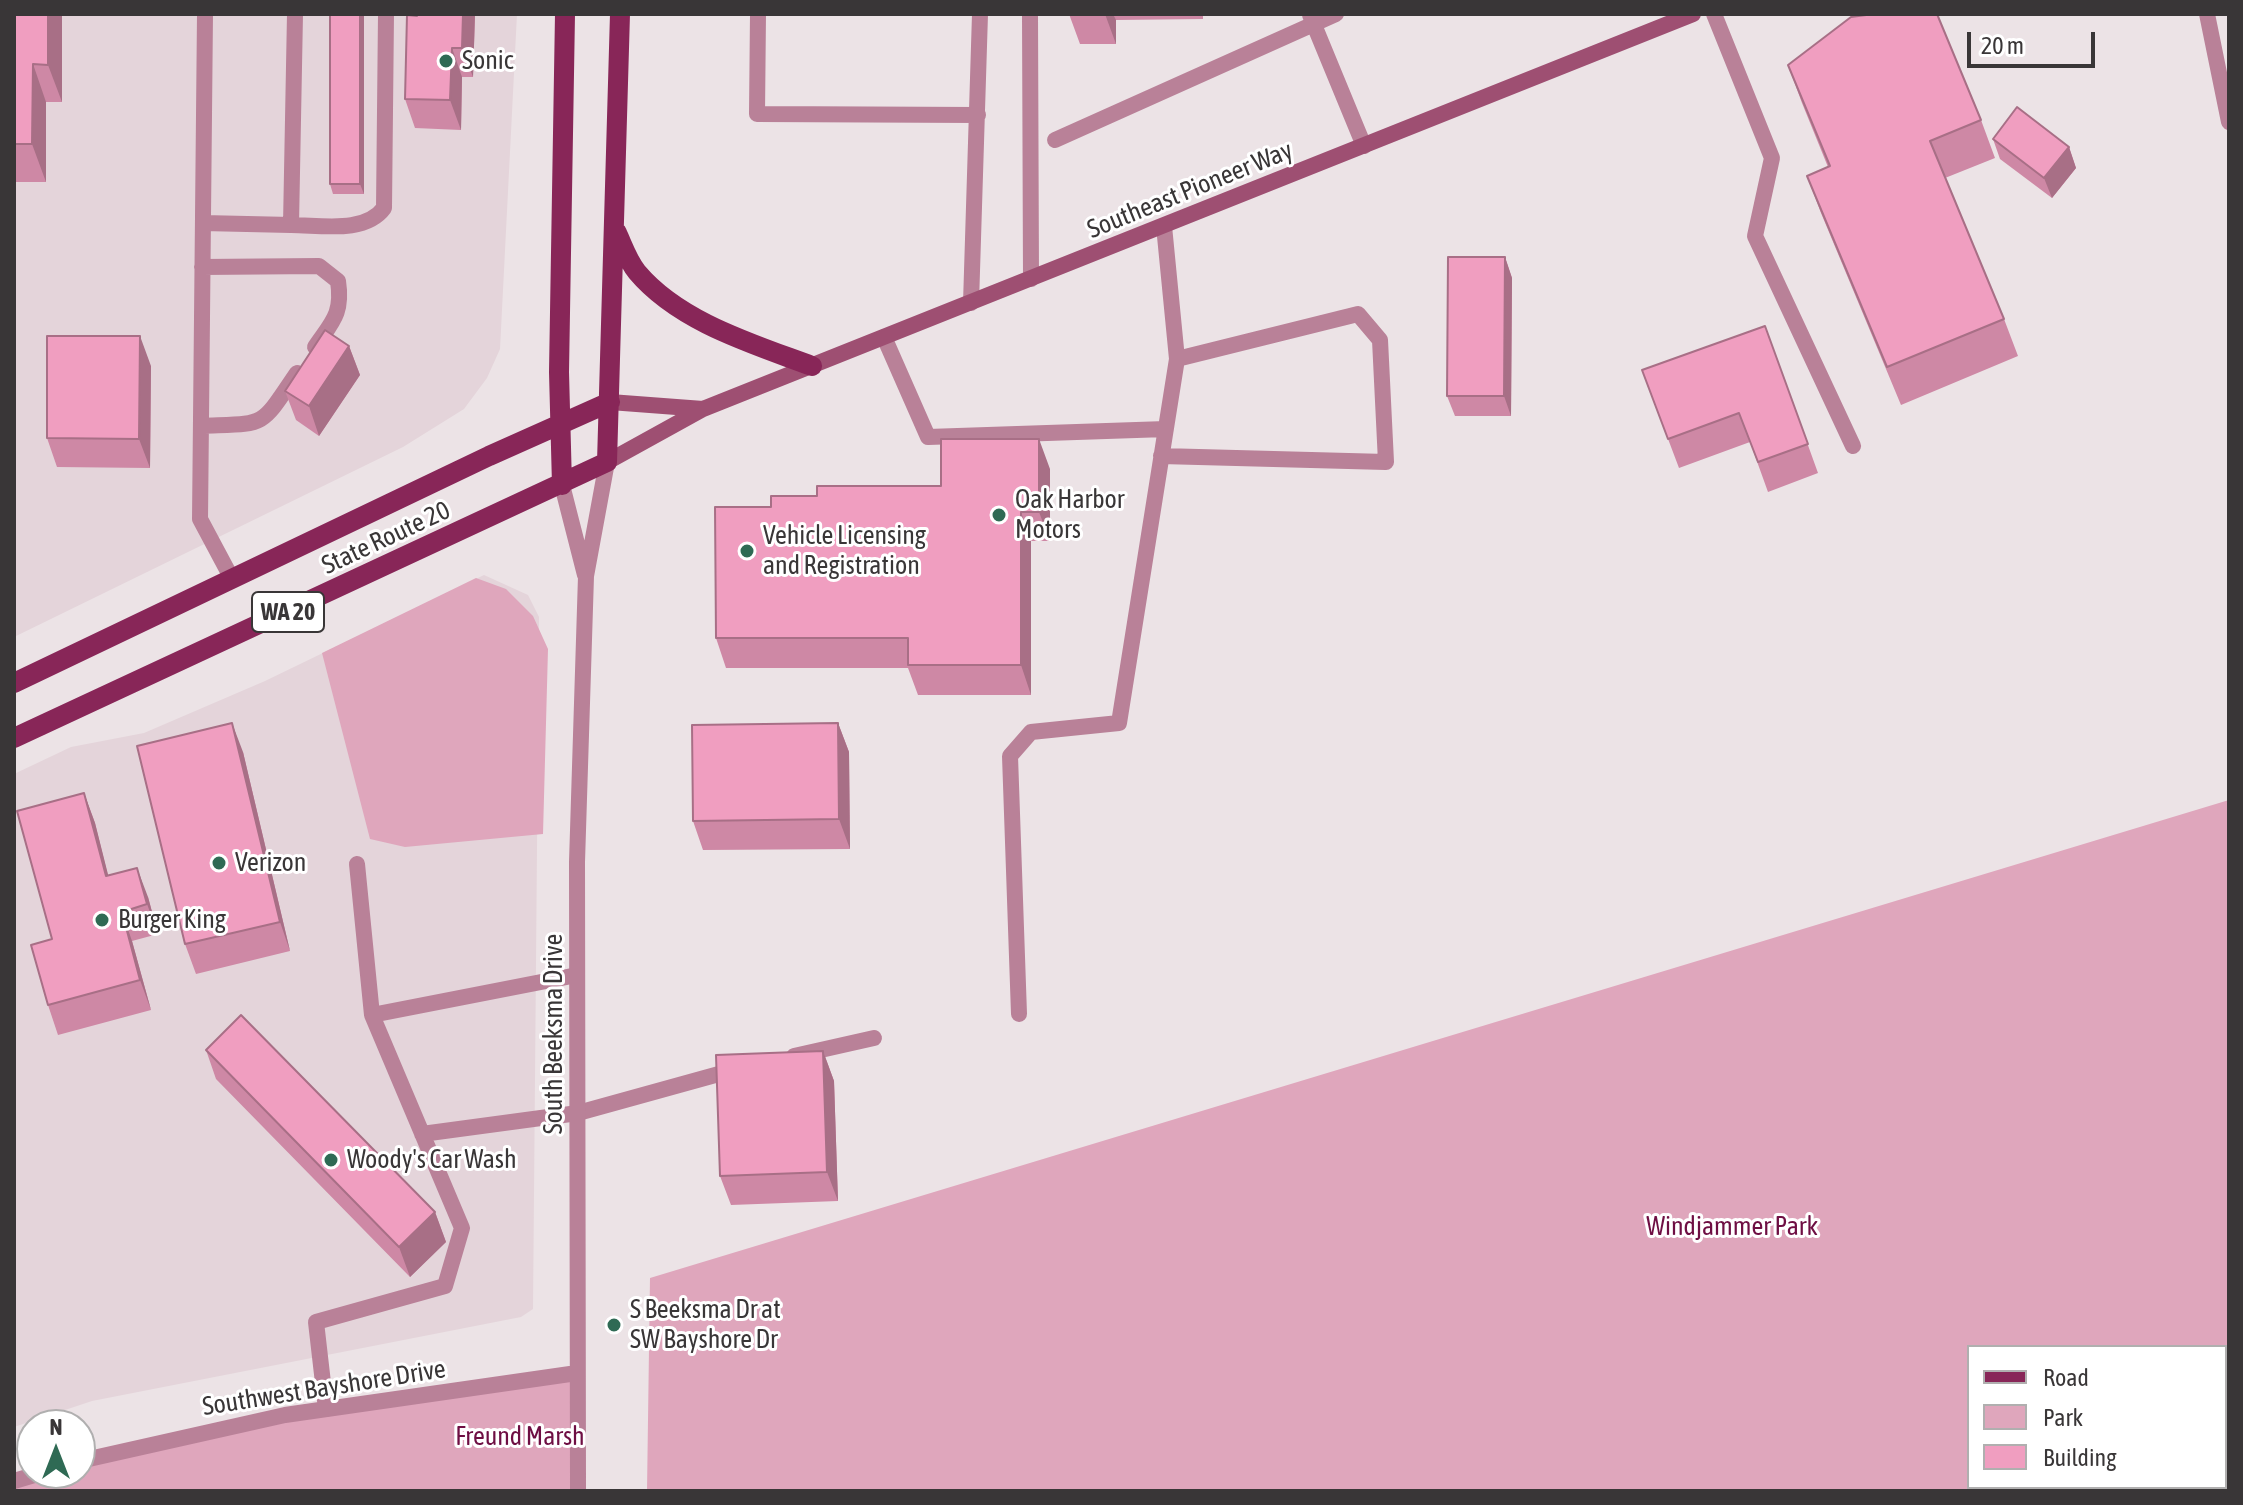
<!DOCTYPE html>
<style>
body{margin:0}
#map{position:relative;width:2243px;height:1505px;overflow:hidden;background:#ece3e6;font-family:"Asap Condensed",sans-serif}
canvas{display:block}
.frame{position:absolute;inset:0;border:16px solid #393637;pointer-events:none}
.legend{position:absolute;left:1967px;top:1345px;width:260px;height:144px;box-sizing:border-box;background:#fff;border:2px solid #b0afaf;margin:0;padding:10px 14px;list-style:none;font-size:24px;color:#393637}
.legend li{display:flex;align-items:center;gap:16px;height:40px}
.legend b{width:40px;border:2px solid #b0afaf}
.north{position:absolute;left:16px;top:1409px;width:80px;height:80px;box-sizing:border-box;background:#fff;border:2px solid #b0afaf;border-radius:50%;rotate:0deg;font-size:22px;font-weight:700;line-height:32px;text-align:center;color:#393637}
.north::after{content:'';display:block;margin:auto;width:28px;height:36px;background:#2f6a54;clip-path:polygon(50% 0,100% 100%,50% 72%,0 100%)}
.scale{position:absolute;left:1967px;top:32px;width:128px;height:36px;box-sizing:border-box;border:4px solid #393637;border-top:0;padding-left:10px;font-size:24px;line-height:28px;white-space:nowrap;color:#393637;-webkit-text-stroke:6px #fff;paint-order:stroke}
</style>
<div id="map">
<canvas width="2243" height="1505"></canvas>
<div class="frame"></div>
<ul class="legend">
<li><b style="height:10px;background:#882658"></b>Road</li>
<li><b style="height:22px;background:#dfa6bc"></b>Park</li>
<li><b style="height:22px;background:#f09ec0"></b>Building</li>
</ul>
<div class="north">N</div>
<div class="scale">20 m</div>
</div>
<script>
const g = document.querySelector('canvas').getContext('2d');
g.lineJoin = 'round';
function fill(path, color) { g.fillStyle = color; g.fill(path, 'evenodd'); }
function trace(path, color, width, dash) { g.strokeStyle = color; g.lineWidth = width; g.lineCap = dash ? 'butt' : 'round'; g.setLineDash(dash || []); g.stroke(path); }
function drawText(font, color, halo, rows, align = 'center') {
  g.font = font + ' "Asap Condensed",sans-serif'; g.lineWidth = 6; g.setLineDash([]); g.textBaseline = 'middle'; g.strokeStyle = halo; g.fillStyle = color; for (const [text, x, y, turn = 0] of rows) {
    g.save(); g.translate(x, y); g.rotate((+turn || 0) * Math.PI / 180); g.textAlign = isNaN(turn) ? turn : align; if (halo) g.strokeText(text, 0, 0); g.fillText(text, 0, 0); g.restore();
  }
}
fill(new Path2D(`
 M14 14H517L500 349 487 378 464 409 403 447 14 637Z
 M484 575 528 595 539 617 533 1309 521 1317 92 1401 14 1427V774L71 747 144 733 265 681Z`), '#e4d4da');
fill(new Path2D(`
 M476 578 506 589 533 616 548 649 543 834 405 847 370 839 322 653Z
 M2229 800V1491H647L650 1278ZM1969 1347H2225V1487H1969Z
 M577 1373 578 1491H14V1481L41 1473H80V1461L114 1451Z`), '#dfa6bc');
trace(new Path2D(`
 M205 14 200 519 232 579
 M758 14 757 114 978 115
 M1030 14 1031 279
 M1714 14 1772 158 1755 236 1853 446
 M2207 14 2229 122
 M1310 15 1364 146
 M1055 140 1336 14
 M203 223 291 225 295 14
 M291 225C321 225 365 234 384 208L386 14
 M202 267 319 266 338 281C343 314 332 322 315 347
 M971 303 980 14
 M884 337 928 437 1166 429
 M201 426C268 423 259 429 297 373
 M1161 456 1386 462 1380 340 1358 314 1177 359
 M357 864 372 1015
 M1019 1014 1010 756 1031 732 1119 723 1177 359 1164 226
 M794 1056 874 1038
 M422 1134 578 1113 737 1069
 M326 1409 316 1322 445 1286 462 1228 372 1015 577 975`), '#b98198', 16);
trace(new Path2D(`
 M562 485 585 575
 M80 1461 285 1415 577 1373
 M14 1481 41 1473
 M578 1491 577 862 586 576 607 462`), '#b98198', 16);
trace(new Path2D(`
 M610 402 703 409
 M607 462 703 409 1693 14`), '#9e4f72', 16);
trace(new Path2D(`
 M617 233C623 246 628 261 637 272 679 322 753 344 812 366
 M562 485 559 372 565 14
 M14 683 489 456 610 402
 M14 738 607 462 620 14`), '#882658', 20);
fill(new Path2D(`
 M14 14H62V102H46V182H14Z
 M330 14H364V194H333L330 184Z
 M417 14H475L473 77H462L461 130 415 128 405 99Z
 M1069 14H1203V19L1116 20V44H1080Z
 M1788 65 1981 120 1995 158 1945 178 2004 319 2018 356 1901 405 1821 213 1807 176 1828 167 1802 103Z
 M1993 139 2069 147 2076 168 2052 198 2000 159Z
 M1505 257 1512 278 1511 416H1455L1447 396Z
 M1765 326 1818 473 1768 492 1750 442 1679 468 1642 370Z
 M349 346 360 375 319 436 296 420 285 391Z
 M151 366 150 468 57 467 47 438Z
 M1050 469V541H1031V695H918L908 668H726L716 638 771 507 817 496 941 486Z
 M838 723 849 752 850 849 703 850 693 821Z
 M243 752 290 951 196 974 185 944Z
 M84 793 95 823 108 876 148 897 158 934 132 941 151 1010 58 1035 48 1005 52 939Z
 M206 1050 435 1212 446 1242 410 1277 216 1079Z
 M823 1051 834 1081 838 1201 731 1205 720 1176Z`), '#ce88a5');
fill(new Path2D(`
 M48 14H62V102L48 65Z
 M360 14H364V194L360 184Z
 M463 14H475L473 77 462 48Z
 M1105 14H1113L1116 20V44Z
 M452 48 462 77 461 130 450 100Z
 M33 64 46 102V182L32 144Z
 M2069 147 2076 168 2052 198 2044 178Z
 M1505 257 1512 278 1511 416 1504 396Z
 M140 336 151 366 150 468 139 439Z
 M349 346 360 375 319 436 309 406Z
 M1039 439 1050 469V541L1039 512Z
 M1021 512 1031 541V695L1021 665Z
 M232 723 243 752 290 951 280 922Z
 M838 723 849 752 850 849 839 819Z
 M84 793 95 823 116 906 106 876Z
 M137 868 148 897 158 934 147 904Z
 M122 912 132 941 151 1010 140 980Z
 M823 1051 834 1081 838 1201 827 1172Z
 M435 1212 446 1242 410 1277 399 1247Z`), '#a86f86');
const building = new Path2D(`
 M14 14H48V65L33 64 32 144H14Z
 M330 14H360V184H330Z
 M417 14H463L462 48H452L450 100 405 99 407 15 417 16Z
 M1874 14H1937L1981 120 1930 141 2004 319 1887 367 1807 176 1830 166 1788 65 1851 17Z
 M2017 107 2069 147 2044 178 1993 139Z
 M1448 257H1505L1504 396H1447Z
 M1765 326 1808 444 1758 462 1739 413 1668 439 1642 370Z
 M325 330 349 346 309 406 285 391Z
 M47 336H140L139 439 47 438Z
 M941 439H1039V512H1021V665H908V638H716L715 507H771V496H817V486H941Z
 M232 723 280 922 185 944 137 746Z
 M838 723 839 819 693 821 692 725Z
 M84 793 106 876 137 868 147 904 122 912 140 980 48 1005 31 945 52 939 17 811Z
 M241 1015 435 1212 399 1247 206 1050Z
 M823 1051 827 1172 720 1176 716 1055Z`);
fill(building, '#f09ec0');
trace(building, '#a86f86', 2);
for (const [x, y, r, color] of [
 [446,61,8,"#2f6a54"],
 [999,515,8,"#2f6a54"],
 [747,551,8,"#2f6a54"],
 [219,863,8,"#2f6a54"],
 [102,920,8,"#2f6a54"],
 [331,1160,8,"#2f6a54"],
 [614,1325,8,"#2f6a54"]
]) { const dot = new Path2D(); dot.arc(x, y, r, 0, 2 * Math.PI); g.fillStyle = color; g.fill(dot); trace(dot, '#fff', 3); }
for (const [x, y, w] of [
 [288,612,72]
]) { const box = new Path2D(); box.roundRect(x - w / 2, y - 20, w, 40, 6); g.fillStyle = '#fff'; g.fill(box); trace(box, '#393637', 2); }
drawText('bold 24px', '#393637', null, [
 ["WA 20",288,612]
]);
drawText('26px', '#393637', '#fff', [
 ["Sonic",462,61],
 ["Oak Harbor",1015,500],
 ["Motors",1015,530],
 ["Vehicle Licensing",763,536],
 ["and Registration",763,566],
 ["Verizon",235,863],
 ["Burger King",118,920],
 ["Woody's Car Wash",347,1160],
 ["S Beeksma Dr at",630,1310],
 ["SW Bayshore Dr",630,1340]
], 'left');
drawText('26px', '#393637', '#fff', [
 ["Southeast Pioneer Way",1190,190,-22],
 ["State Route 20",386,538,-25],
 ["South Beeksma Drive",554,1034,-90],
 ["Southwest Bayshore Drive",324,1388,-9]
]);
drawText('26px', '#6e0e43', '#fff', [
 ["Windjammer Park",1732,1227],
 ["Freund Marsh",520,1437]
]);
</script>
